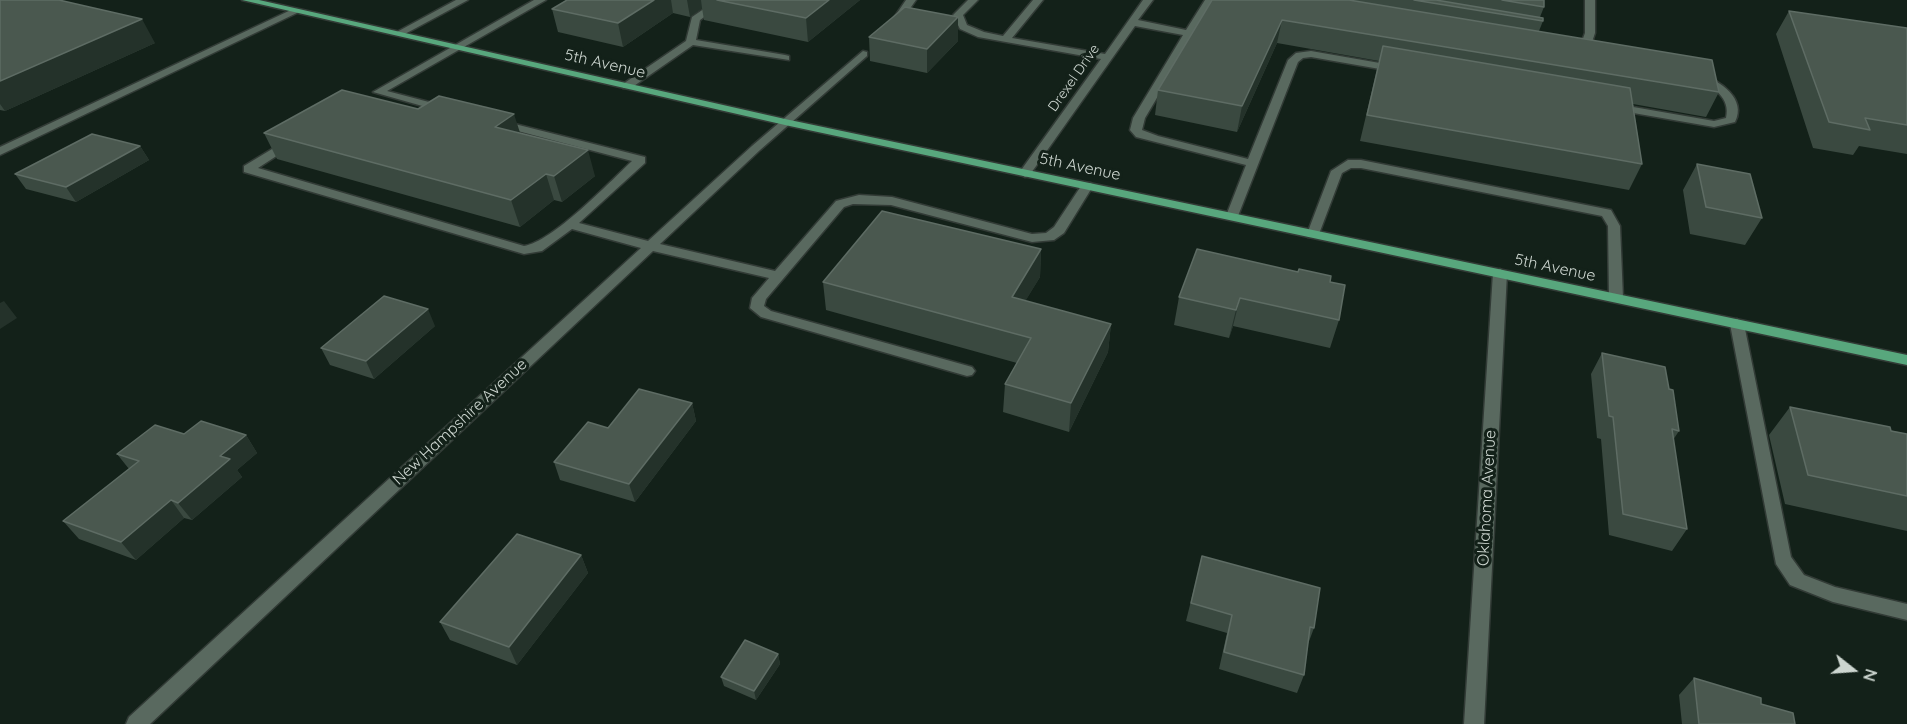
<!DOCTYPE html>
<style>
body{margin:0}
#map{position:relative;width:1907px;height:724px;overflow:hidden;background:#132119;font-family:Quicksand,sans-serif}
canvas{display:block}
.north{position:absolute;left:1823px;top:640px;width:60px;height:60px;-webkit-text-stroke:4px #132119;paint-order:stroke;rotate:107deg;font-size:16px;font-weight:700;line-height:24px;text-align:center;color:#cdd6d0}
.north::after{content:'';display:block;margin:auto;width:21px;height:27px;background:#cdd6d0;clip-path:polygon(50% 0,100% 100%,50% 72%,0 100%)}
</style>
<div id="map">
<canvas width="1907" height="724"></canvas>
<div class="north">N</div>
</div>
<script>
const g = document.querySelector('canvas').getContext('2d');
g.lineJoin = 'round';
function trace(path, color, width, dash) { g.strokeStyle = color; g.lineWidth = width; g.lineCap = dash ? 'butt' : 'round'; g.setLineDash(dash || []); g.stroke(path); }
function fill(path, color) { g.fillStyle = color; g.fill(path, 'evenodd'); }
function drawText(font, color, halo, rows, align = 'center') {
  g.font = font + ' Quicksand,sans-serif'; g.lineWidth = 6; g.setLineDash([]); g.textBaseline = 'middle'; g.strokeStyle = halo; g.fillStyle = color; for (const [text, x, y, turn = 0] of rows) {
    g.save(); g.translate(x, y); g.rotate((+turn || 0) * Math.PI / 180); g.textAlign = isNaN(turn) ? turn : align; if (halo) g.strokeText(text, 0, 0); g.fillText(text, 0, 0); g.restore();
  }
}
const minor = new Path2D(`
 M456 0H468L403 35 395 33Z
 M534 0H546L387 91 448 107V111H440L373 92Z
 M717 0H728L700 20 696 40 785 55 789 56V60L693 45 631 88H623V84L686 41 692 17Z
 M906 0H916L899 24H893L891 22Z
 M968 0H978L963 15 967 25 984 32 1003 36 1033 0H1043L1012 38 1105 54 1143 0H1153L1138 20 1186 30 1205 0H1215L1145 118 1142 130 1158 136 1248 159 1288 60 1296 53 1311 51 1397 66 1402 69 1397 72 1311 57 1303 58 1298 62 1238 216 1232 220 1226 216 1246 165 1136 137 1130 130 1133 118 1183 35 1135 26 1029 176 1025 177 1019 173 1101 59 978 37 960 29 953 15Z
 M1585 0H1595V33L1591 45 1586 48 1566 42 1571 39 1582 41 1585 33Z
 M293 9 301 11 0 155V147Z
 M863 51 867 52V56L760 150 660 244 775 271 836 201 859 195 892 197 1032 234 1046 233 1054 227 1083 183H1091L1093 186 1064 233 1054 240 1032 242 891 205 853 204 844 207 766 299 764 306 771 311 972 367 975 371 972 375 967 376 761 317 750 308 752 298 769 278 653 251 150 724H126L129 717 641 248 572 229 542 251 524 254 244 172V166L287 140H295V144L258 168 524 246C552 242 610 182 632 161L495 125 493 123 499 120 645 157V163L579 223 648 241 752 146Z
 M1700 75C1720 80 1747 99 1735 122L1714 127 1616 110 1611 107 1616 104 1714 121 1726 118C1731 98 1713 86 1696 80V76Z
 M1348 160H1361L1611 210 1620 226 1623 298 1616 302 1609 298 1608 226 1602 216 1361 168H1351L1342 173 1319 234 1318 237H1308L1307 234 1331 171Z
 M1500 269 1507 273 1484 724H1464L1493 273Z
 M1737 319 1744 324 1791 557 1804 575 1835 587 1907 604V620L1833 602 1790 585 1776 564 1730 324Z`);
const major = new Path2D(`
 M242 0H259L785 119 1907 355V365L785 125Z`);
trace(minor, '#323b36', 3);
trace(major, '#323b36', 3);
fill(minor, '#59695f');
fill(major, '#58a77d');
fill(new Path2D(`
 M0 0 155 43 5 111 0 110Z
 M567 0H860L808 42 704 20 702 8 690 17 673 13 623 47 558 32 552 9Z
 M1212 0H1544V7L1540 17 1543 21 1539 31 1719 92 1706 117 1633 104 1642 164 1629 190 1360 141 1379 61 1277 43 1237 132 1155 115 1158 90Z
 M1789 11 1907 28V154L1859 146 1853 155 1813 148 1776 34Z
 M958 17V41L927 73 870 61 869 37Z
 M264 133H520L595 176 562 202 554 200 520 227 277 159Z
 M140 146 149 160 76 202 26 189 15 174Z
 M1697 164 1762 218 1745 245 1690 234 1683 190Z
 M1041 249 1040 277 1025 301 1111 324 1108 352 1069 432 1003 412 1005 384 1017 363 826 310 823 282Z
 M1330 282 1339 320 1330 348 1233 326 1229 338 1174 325 1179 297Z
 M435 326 374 379 330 365 321 348Z
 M1602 353 1669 389 1679 431 1673 440 1687 529 1672 551 1609 535 1601 439 1597 438 1591 374Z
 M692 403 696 421 635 502 560 480 554 462Z
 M1790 407 1907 434V531L1785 504 1769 435Z
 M184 434 246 435 257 453 237 470 242 477 192 520 184 518 136 560 79 539 63 521 129 469 117 454Z
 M581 555 588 573 517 665 450 640 440 622Z
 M1202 556 1314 628 1308 644 1304 675 1297 693 1219 669 1227 633 1186 621Z
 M778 654 780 664 756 700 724 686 721 677Z
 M1694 678 1761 704 1795 724H1682L1679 695Z`), '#3a4940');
fill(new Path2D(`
 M654 0H671L673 13 623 47 618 23Z
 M687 0H701L702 8 690 17Z
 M829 0H860L808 42 806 18Z
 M958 17V41L927 73V49Z
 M142 19 155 43 5 111 0 104V81Z
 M1282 20 1277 43 1237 132 1242 106Z
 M514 114 522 139 495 127Z
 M140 146 149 160 76 202 66 187Z
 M588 150 595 176 562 202 554 176Z
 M546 174 554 200 520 227 511 200Z
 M1041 249 1040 277 1011 325 1012 297Z
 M1240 298 1233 326 1229 338 1236 310Z
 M4 301 17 318 0 329V303Z
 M428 309 435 326 374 379 366 361Z
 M1111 324 1108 352 1069 432 1071 403Z
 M692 403 696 421 635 502 629 484Z
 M246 435 257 453 237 470 242 477 192 520 178 503 220 456Z
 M171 500 184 518 136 560 121 542Z
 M581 555 588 573 517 665 509 647Z
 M778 654 780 664 756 700 754 691Z`), '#24322a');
const building = new Path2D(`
 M0 0H59L142 19 0 81Z
 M567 0H654L618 23 552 9Z
 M717 0H829L806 18Z
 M1212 0H1349L1712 60 1719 92 1282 20 1242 106 1158 90Z
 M1414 0H1436L1543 18V21Z
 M1502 0H1544V7Z
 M905 7 958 17 927 49 869 37Z
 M1789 11 1907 28V125L1865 118 1870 130 1829 122Z
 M1383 46 1630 88 1642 164 1367 115Z
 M342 90 418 109 439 96 514 114 495 127 588 150 554 176 546 174 511 200 264 133Z
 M92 134 140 146 66 187 15 174Z
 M1697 164 1750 174 1762 218 1706 207Z
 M882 211 1041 249 1012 297 1111 324 1071 403 1005 384 1031 338 823 282Z
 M1197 249 1298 272 1299 269 1331 276 1330 282 1345 285 1339 320 1240 298 1236 310 1179 297Z
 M384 296 428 309 366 361 321 348Z
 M1602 353 1665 367 1669 389 1673 390 1679 431 1672 429 1687 529 1623 514 1613 417 1609 416Z
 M639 389 692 403 629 484 554 462 588 422 608 428Z
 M1790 407 1890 427 1891 431 1907 434V496L1808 475Z
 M201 421 246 435 220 456 230 459 178 503 171 500 121 542 63 521 139 461 117 454 155 425 184 434Z
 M517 534 581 555 509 647 440 622Z
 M1202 556 1320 588 1314 628 1310 627 1304 675 1224 652 1232 615 1191 603Z
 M745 640 778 654 754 691 721 677Z
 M1694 678 1761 698V704L1793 713 1795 724H1699Z`);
fill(building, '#4a584f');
trace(building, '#5e6c64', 1.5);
drawText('14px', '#cdd6d0', '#132119', [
 ["Drexel Drive",1074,78,-55]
]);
drawText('16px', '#cdd6d0', '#132119', [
 ["5th Avenue",605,64,13],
 ["5th Avenue",1080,167,12],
 ["5th Avenue",1555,268,12],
 ["New Hampshire Avenue",460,422,-43],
 ["Oklahoma Avenue",1487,498,-87]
]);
</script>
